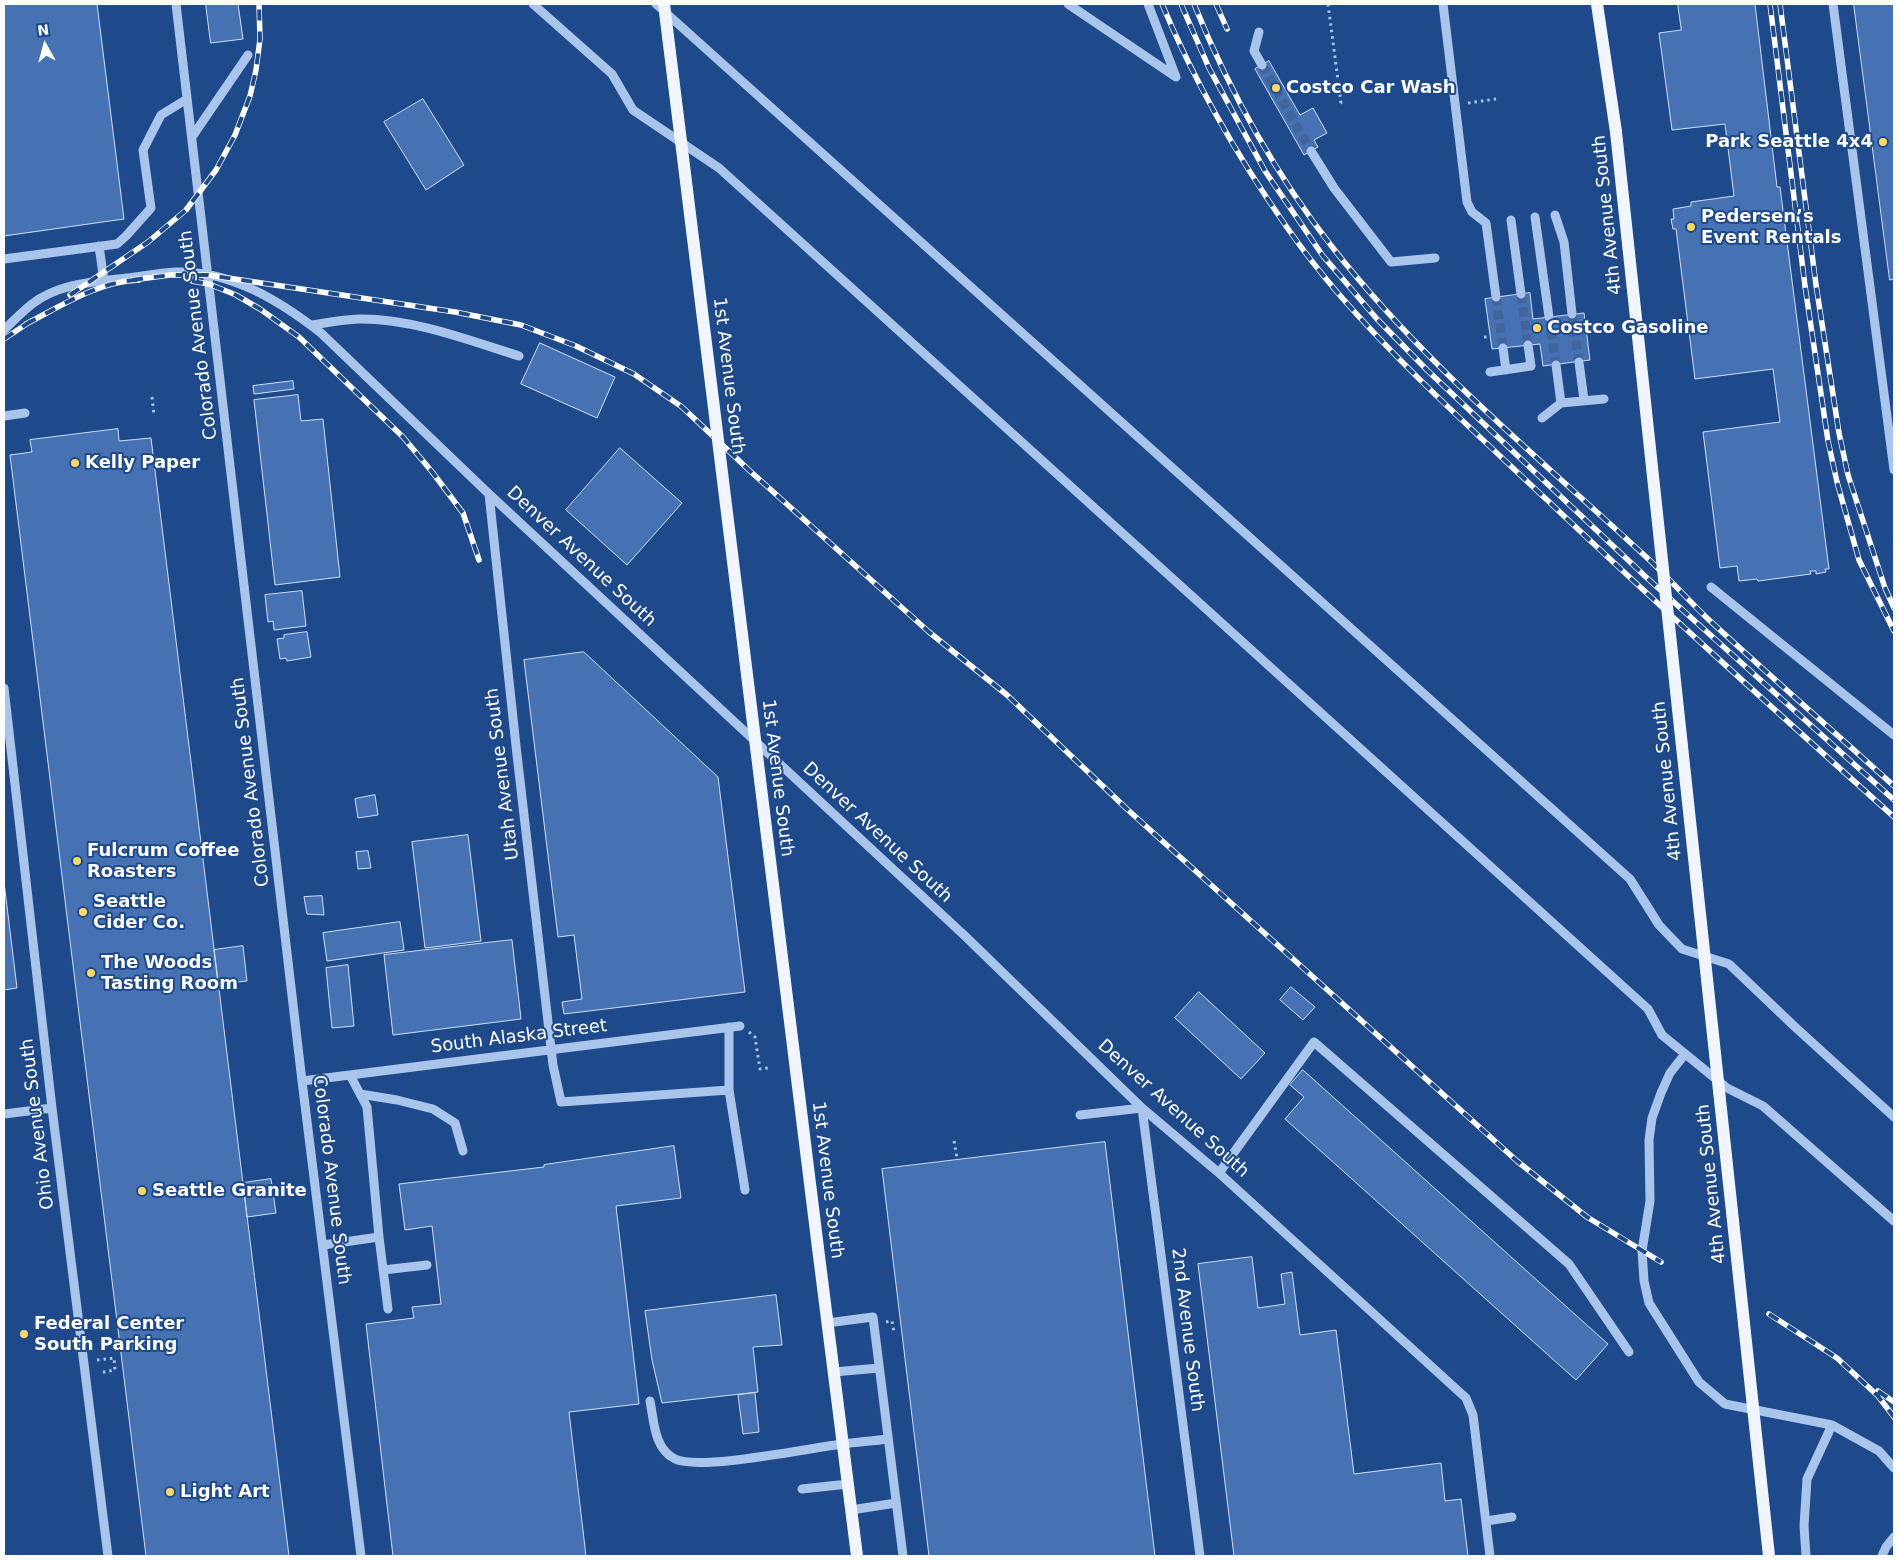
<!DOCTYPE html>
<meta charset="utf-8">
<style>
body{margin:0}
#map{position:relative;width:1898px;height:1560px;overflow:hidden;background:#1e498b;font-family:"DejaVu Sans",sans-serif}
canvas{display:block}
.frame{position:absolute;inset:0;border:5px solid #fff;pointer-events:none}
.north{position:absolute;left:20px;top:20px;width:50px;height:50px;-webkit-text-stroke:4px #1e498b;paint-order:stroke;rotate:353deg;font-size:14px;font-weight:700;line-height:20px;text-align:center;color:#fff}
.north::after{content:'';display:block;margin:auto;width:18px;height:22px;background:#fff;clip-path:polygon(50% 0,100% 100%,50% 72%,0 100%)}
</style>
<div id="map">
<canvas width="1898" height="1560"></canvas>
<div class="frame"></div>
<div class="north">N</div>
</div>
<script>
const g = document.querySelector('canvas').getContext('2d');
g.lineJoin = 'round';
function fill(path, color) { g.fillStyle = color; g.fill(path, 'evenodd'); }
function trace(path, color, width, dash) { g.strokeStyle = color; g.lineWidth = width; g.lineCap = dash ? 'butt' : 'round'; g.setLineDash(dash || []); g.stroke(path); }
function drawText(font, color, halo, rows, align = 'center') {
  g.font = font + ' "DejaVu Sans",sans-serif'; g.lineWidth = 4; g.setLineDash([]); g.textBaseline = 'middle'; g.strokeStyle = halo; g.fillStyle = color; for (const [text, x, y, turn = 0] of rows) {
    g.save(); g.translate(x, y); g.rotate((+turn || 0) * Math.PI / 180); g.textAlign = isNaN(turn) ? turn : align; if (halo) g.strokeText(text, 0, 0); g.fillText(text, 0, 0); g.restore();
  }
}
const building = new Path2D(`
 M4 4H97L124 219 4 236Z
 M206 4H238L243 39 211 43Z
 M1678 4H1755L1777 187H1780L1829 569H1825L1826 572 1816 574V571H1810L1811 574 1758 581 1757 579 1739 581 1737 566 1720 568 1703 432 1780 422 1773 369 1695 379 1676 229H1673L1671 219H1674L1673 209 1691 206V202L1734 196 1725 124 1672 130 1659 33 1681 30Z
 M1854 4H1894V279L1890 280Z
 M1269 61 1300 115 1313 108 1327 133 1314 140 1318 147 1304 155 1255 69Z
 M423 99 464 165 426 190 384 122Z
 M1530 293 1533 319 1584 313 1590 360 1543 366 1540 344 1492 349 1485 299Z
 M540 343 615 377 597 418 521 384Z
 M293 381 294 389 254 394 253 386Z
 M298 395 301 421 323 419 340 577 275 585 254 400Z
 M118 429 119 441 151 438 289 1556H146L10 455 32 452 30 440Z
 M620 448 682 503 627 565 566 510Z
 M302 591 306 626 274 630 273 621 268 622 265 595Z
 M307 632 311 657 287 661 286 658 280 659 277 639 284 638V635Z
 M584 652 718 777 745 992 564 1014 562 1002 582 999 574 935 558 937 524 660Z
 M375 795 378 815 358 818 355 799Z
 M468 835 481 941 425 948 412 842Z
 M368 851 371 868 358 869 356 852Z
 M4 882 17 988 4 990Z
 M322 896 324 915 307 914 304 897Z
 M400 922 404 950 327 961 323 933Z
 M512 940 521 1019 393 1035 384 955Z
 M243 946 247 981 218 984 214 950Z
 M348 965 354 1026 332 1028 326 968Z
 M1291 987 1315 1007 1303 1020 1280 1000Z
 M1199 992 1265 1053 1241 1079 1175 1018Z
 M1303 1070 1608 1344 1576 1380 1285 1119 1304 1097 1290 1085Z
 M1105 1142 1155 1556H929L882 1169Z
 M674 1146 681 1198 616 1206 639 1404 569 1412 586 1556H393L366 1324 414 1318 412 1307 441 1304 432 1226 405 1230 399 1184 544 1167V1165Z
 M271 1179 276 1213 247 1217 243 1183Z
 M1252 1257 1258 1308 1285 1304 1281 1274 1292 1272 1300 1335 1336 1330 1354 1474 1441 1463 1445 1501 1461 1499 1468 1556H1234L1198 1264Z
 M776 1295 782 1345 753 1347 758 1392 662 1403 652 1360 645 1311Z
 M755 1393 759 1432 743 1434 738 1395Z`);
fill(building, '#4672b3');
trace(building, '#d0e0f9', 1);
trace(new Path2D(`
 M1262 65 1311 151
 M1521 294 1528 345
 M1496 297 1503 348
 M1572 314 1579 362
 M1549 317 1556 365`), '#40649c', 9, [9, 4.5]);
trace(new Path2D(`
 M1328 4 1341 103 1338 104
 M1468 103 1496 99
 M1484 337H1490
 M152 397 154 415
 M749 1032 755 1037 760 1069 768 1068
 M954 1141 957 1158
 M886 1322 892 1321 894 1332
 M97 1360 114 1358 115 1370 99 1373`), '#aac5ec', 3, [2.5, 4]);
trace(new Path2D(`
 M176 4 302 1081 361 1556
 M533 4 612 74 633 110 719 168 1648 1009 1662 1035 1727 1088 1763 1106 1894 1221
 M656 4 1630 879 1659 925 1682 949 1729 964 1794 1026 1894 1117
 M1068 4 1176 77
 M1148 4 1176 77
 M1443 4 1467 202 1472 212 1486 223 1496 297
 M1833 4 1894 470
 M1259 32 1254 51 1262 65
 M192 137 248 55
 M1311 151 1334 188 1391 262 1435 258
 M1555 215 1564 242 1572 314
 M1535 217 1549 317
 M1511 220 1521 294
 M99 246 104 281
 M4 259 117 244 126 236 151 208 143 150 161 115 187 99
 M311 325C327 323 344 319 361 319 414 319 468 340 519 356
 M4 330C13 321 22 312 32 304 59 283 94 282 127 278 143 276 160 273 176 272 230 270 280 301 321 333L489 494 965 936 1142 1108 1219 1173 1466 1398 1473 1415 1490 1556
 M1503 348 1506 370
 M1579 362 1584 400
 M1556 365 1561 403
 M1490 372 1531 366 1528 345
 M4 416 25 413
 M1542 418 1561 403 1604 399
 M489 494 516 746 553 1065 561 1102 729 1090V1027
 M1711 587 1894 735
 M4 688 52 1108 108 1556
 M1685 1054 1670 1073 1661 1093 1652 1118 1649 1140 1650 1201 1642 1251 1644 1281 1649 1303 1699 1382 1725 1404 1832 1425 1879 1451 1894 1468
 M350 1075 367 1107 379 1237
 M302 1081 740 1026
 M729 1090 745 1190
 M360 1094 397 1100 433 1109 455 1123 463 1151
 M4 1114 52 1108
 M1080 1115 1142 1108 1200 1556
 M1219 1173 1314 1042 1569 1264 1629 1352
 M323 1245 379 1237 388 1309
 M383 1270 427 1265
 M827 1323 873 1317 903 1556
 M834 1372 879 1368
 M650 1401C654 1421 654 1449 675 1459 700 1471 809 1448 842 1444 857 1442 873 1441 888 1439
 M802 1489 848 1484
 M851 1510 896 1503
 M1486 1521 1512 1517
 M1806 1556 1804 1526 1807 1479 1832 1425
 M1882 1556 1886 1547 1894 1537`), '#aac5ec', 9);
trace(new Path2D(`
 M1597 4 1616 132
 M818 1248 857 1556`), '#f0f5ff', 12);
const rail = new Path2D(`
 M1162 4C1195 83 1237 156 1286 226 1302 249 1319 271 1337 292 1401 366 1475 432 1546 499 1660 607 1777 712 1894 817
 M1181 4 1209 68 1265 171 1323 256 1377 319 1428 371 1647 578 1894 800
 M1194 4C1229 90 1275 174 1333 248 1423 363 1537 456 1644 555 1666 575 1686 598 1708 619 1769 675 1832 730 1894 786
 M1216 4 1227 29
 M1770 4 1805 286 1828 441 1837 482 1859 560 1894 631
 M1780 4 1816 285 1839 433 1848 475 1885 588 1894 608
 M132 280 170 275H208L455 312 521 325 576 346 634 374 682 407 750 471 929 632 1007 695 1128 810 1517 1161 1587 1217 1661 1262
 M192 281 209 284 236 295 260 309 299 337 403 437 433 473 463 513 479 560
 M70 295 148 242 186 210 216 170 235 135 250 96 256 70 260 39 259 4
 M26 324C61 306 99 281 139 280
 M4 339 31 321
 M1769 1314 1837 1358 1878 1396 1894 1417
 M1878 1391 1894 1402`);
trace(rail, '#fff', 5.5);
trace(rail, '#1e498b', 4, [11]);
trace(new Path2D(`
 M664 4 818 1248
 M1616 132 1769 1556`), '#f0f5ff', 12);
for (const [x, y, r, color] of [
 [1276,88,5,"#fbd76a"],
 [1883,142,5,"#fbd76a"],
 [1691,227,5,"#fbd76a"],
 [1537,328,5,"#fbd76a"],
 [75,463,5,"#fbd76a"],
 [77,861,5,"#fbd76a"],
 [83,912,5,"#fbd76a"],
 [91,973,5,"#fbd76a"],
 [142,1191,5,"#fbd76a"],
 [24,1334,5,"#fbd76a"],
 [170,1492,5,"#fbd76a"]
]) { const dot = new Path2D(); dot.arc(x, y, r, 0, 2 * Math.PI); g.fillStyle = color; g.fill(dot); trace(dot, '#1e498b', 2); }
drawText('bold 18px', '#fff', '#1e498b', [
 ["Costco Car Wash",1286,88],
 ["Park Seattle 4x4",1873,142,"right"],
 ["Pedersen’s",1701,217],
 ["Event Rentals",1701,238],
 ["Costco Gasoline",1547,328],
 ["Kelly Paper",85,463],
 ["Fulcrum Coffee",87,851],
 ["Roasters",87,872],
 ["Seattle",93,902],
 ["Cider Co.",93,923],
 ["The Woods",101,963],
 ["Tasting Room",101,984],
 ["Seattle Granite",152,1191],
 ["Federal Center",34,1324],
 ["South Parking",34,1345],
 ["Light Art",180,1492]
], 'left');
drawText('18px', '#fff', '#1e498b', [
 ["4th Avenue South",1608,215,-96],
 ["Colorado Avenue South",199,335,-97],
 ["1st Avenue South",728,376,83],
 ["Denver Avenue South",581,557,43],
 ["Utah Avenue South",503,774,-97],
 ["1st Avenue South",777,778,83],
 ["4th Avenue South",1668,781,-96],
 ["Colorado Avenue South",251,782,-97],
 ["Denver Avenue South",877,833,43],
 ["South Alaska Street",519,1037,-7],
 ["Denver Avenue South",1173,1109,42],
 ["Ohio Avenue South",38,1124,-97],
 ["Colorado Avenue South",331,1180,83],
 ["1st Avenue South",827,1180,83],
 ["4th Avenue South",1712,1184,-96],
 ["2nd Avenue South",1187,1330,83]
]);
</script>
